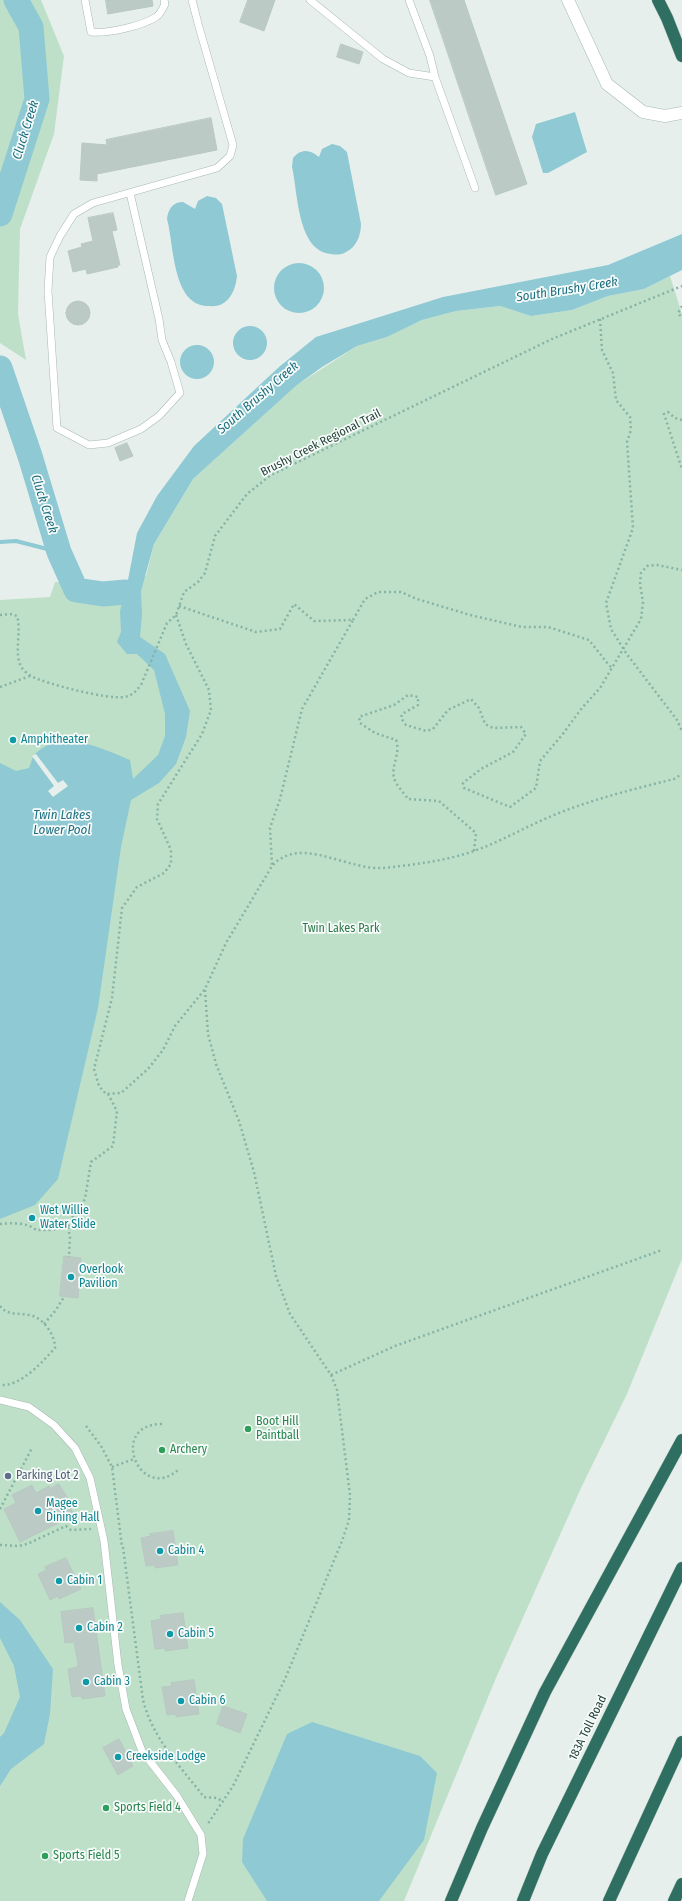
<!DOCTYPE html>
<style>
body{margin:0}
canvas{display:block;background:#e6efeb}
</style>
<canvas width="682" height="1901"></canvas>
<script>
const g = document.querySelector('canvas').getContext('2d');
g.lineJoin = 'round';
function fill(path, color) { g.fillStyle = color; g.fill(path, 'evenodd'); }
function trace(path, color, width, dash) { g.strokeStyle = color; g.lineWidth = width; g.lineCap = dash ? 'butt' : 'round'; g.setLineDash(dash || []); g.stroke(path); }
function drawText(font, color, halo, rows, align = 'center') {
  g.font = font + ' "Fira Sans Condensed",sans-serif'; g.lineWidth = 3.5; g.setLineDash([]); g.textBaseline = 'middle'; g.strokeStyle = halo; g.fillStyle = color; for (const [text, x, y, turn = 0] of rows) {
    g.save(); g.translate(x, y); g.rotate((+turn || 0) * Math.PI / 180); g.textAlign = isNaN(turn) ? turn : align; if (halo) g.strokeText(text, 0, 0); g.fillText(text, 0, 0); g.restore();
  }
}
fill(new Path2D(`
 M0 0H41L64 56 54 134 20 229 18 314 26 360 0 343Z
 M670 276 682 314V1259L627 1394 581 1488 496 1678 404 1901H0V600L50 597 55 582 127 585 146 576 154 544 193 479 297 385 357 346 387 337 422 320 456 311 500 306 531 316 572 310 608 296 644 289Z`), '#bfe0c8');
fill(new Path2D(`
 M575 112 587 152 548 173H543L532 137 536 124Z
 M332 144 340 146 347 152 361 224C361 234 357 247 346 252 341 255 336 255 331 254 297 251 298 192 292 167L293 158C302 148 310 150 319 157L322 149Z
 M207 196 216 198 222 204 237 276C236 286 232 299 222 304 217 307 211 306 206 306 172 303 174 244 167 219 168 209 173 202 183 202L195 209 198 201Z
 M682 234V270L644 289 608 296 572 310 531 316 500 306 456 311 422 320 387 337 357 346 322 367 297 385 193 479 154 544 141 591 142 615 140 637 165 654 190 711 186 737 176 764 159 783 131 800 121 847 98 1008 58 1179 35 1205 0 1219V763L16 771 29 768C31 764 32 757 35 754 62 728 101 748 130 760L133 779 158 755 165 736V714L154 670 137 654H127L117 642 121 632 120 611 127 585 137 533 157 496 194 446 279 367 316 337 443 297 608 265Z
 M274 288a25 25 0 1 1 50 0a25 25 0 1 1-50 0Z
 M233 343a17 17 0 1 1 34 0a17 17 0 1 1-34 0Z
 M180 362a17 17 0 1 1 34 0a17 17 0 1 1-34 0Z
 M0 1602 20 1620 53 1669 50 1714 44 1744 11 1769 0 1786V1737L4 1733 20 1697 14 1666 0 1638Z
 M312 1722 420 1756 437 1773 424 1840 379 1901H267L242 1862 243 1839 287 1734Z`), '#8ec9d4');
fill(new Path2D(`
 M36 754 58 783 63 780 68 786 53 797 48 791 54 786 32 756Z`), '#e6efeb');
trace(new Path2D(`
 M0 542 16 541 59 552`), '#8ec9d4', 4);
trace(new Path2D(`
 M0 214 37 99 31 27 16 0
 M0 368 30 456 59 552 76 590 103 594 126 592`), '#8ec9d4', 25);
const building = new Path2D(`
 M106 0H152L153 6 108 14Z
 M248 0H275L264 31 240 22Z
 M430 0H464L527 184 496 195Z
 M341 44 363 52 359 64 337 57Z
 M211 118 217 150 97 174V181L80 180 82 143 107 145 106 140Z
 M113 213 117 230 112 231 120 265H117L118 267 87 274 86 269 73 272 68 251 82 247 81 244 93 241 88 218Z
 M66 313a12 12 0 1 1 24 0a12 12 0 1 1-24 0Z
 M127 443 133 456 120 461 115 448Z
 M64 1256 81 1258 78 1298 60 1296Z
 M59 1484 72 1505 70 1507 73 1513 64 1518 65 1520 20 1542 4 1509 16 1503 12 1495 32 1485 36 1493 49 1486 51 1488Z
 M173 1531 178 1565 155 1568V1565L146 1566 141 1538 151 1536 150 1534Z
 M66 1558 81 1589 59 1599 58 1596 50 1600 38 1574 46 1570 45 1567Z
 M93 1608 105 1696 82 1699 81 1696 72 1697 68 1669 77 1667 78 1664 74 1642 65 1643 61 1612Z
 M183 1613 188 1648 165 1651V1648L155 1649 151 1621 161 1619 160 1616Z
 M194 1680 199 1714 176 1717V1714L167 1715 162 1687 172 1686 171 1683Z
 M223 1706 247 1714 240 1733 217 1724Z
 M119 1739 133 1766 118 1775 103 1748Z`);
fill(building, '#bbcac4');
trace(building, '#b8c9c2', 1);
const service = new Path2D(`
 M85 0 91 32C107 34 142 26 156 17 160 15 163 8 165 4L164 0
 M310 0 383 59 409 73 435 77 475 188
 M409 0 430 56 435 77
 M130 193 159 319 162 340 171 362 180 393 159 416 141 429 108 443 89 445 57 428 48 291 50 257 60 236 74 214 93 203 217 168 230 156 233 145 199 27 192 0
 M0 1400 29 1407 54 1425 75 1448 90 1478 104 1541 118 1665 126 1709 142 1751 177 1796 201 1835 203 1854 188 1901`);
const secondary = new Path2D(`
 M568 0 607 84 643 112 665 116 682 113`);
const motorway = new Path2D(`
 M658 0 667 18 682 56
 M451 1901 482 1828 545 1692 682 1440
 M523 1901 542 1854 682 1568
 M609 1901 682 1742
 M674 1901 682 1884`);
trace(service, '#a8b8b2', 8);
trace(secondary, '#a4bbb3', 13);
trace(motorway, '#c2cac8', 13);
trace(new Path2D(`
 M682 306 678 313 682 318
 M600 319 602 350 613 373 616 400 630 417 631 430 627 442 633 528 606 603 611 629 626 653 677 720 682 731
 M682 420 675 418 668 412 664 414 682 469
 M179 606 256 632 280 629 294 604 314 621 353 620 302 709 280 799 270 828 272 865
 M0 615 12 614 17 616C22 632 13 654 22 668 24 671 29 675 31 676 46 684 109 700 124 697 132 696 136 691 141 685L167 623 176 615 184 592 198 582 205 573 215 536 247 494 271 475 552 339 682 286
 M176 615 186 644 209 690 211 710 202 734 158 804 157 819 171 850V864L164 873 137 887 122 908 112 998 94 1069 99 1086 106 1094 121 1093 148 1069 163 1050 175 1026 205 989 226 943 272 866C275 863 278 859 282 858 309 842 351 870 382 868 413 865 445 861 474 851 502 841 527 826 554 815 593 799 634 789 674 779L682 774
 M353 620 365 599 378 592H401L417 599 470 615 522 627H548L589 640 608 664 613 669
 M0 687 30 676
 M474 851 476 833 439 801 408 799C404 793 396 785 394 778 391 765 401 753 396 740L375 733 360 723 359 717 394 705 408 695 418 697V705L402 714 401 718 406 725 426 731 433 729 448 710 471 699 479 708 485 724 493 728 521 727 526 734 513 752 481 769 463 783 464 788 510 807 536 788 540 761 562 735 582 708 600 688 641 619 643 602 640 584 641 573 647 566 657 565 682 570
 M205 990 208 1034 216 1064 239 1121 254 1172 276 1276 290 1314 331 1375 337 1390 350 1495 349 1520 342 1541 285 1679 233 1786 207 1825
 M0 1224C11 1223 27 1222 36 1230H50L68 1227 74 1214 85 1199 91 1162 113 1146 117 1111 108 1094
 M68 1227 70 1237 69 1257
 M0 1306C8 1317 21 1312 33 1316 45 1320 55 1336 55 1348 43 1361 21 1387 0 1385
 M44 1324 56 1310 64 1297
 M331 1375 395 1346 662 1250
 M162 1424C107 1424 140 1505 179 1469
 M86 1426 101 1446 112 1467 122 1547
 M112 1467 134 1459
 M0 1509 32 1448
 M0 1545 19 1546 27 1544 66 1526 71 1530 91 1529
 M123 1547 143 1700C153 1739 180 1766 204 1797L217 1798 222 1801`), '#86b3a5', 2.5, [2, 3]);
trace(service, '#fff', 7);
trace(secondary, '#fff', 12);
trace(motorway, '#2f6f62', 12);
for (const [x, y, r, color] of [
 [13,740,4,"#0f9aa8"],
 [32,1218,4,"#0f9aa8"],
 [71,1277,4,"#0f9aa8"],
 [248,1429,4,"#2e9e5b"],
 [162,1450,4,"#2e9e5b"],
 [8,1476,4,"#5c6f8a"],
 [38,1511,4,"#0f9aa8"],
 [160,1551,4,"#0f9aa8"],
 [59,1581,4,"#0f9aa8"],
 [79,1628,4,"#0f9aa8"],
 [170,1634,4,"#0f9aa8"],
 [86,1682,4,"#0f9aa8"],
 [181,1701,4,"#0f9aa8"],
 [118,1757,4,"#0f9aa8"],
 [106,1808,4,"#2e9e5b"],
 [45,1856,4,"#2e9e5b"]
]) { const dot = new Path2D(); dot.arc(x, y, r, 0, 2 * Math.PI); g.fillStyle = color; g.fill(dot); trace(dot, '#f7fbf9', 1.5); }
drawText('12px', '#24423a', '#f7fbf9', [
 ["Brushy Creek Regional Trail",321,443,-27],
 ["183A Toll Road",588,1728,-64]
]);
drawText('12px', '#0d838f', '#f7fbf9', [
 ["Amphitheater",21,740],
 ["Wet Willie",40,1211],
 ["Water Slide",40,1225],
 ["Overlook",79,1270],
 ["Pavilion",79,1284],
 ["Magee",46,1504],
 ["Dining Hall",46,1518],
 ["Cabin 4",168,1551],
 ["Cabin 1",67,1581],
 ["Cabin 2",87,1628],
 ["Cabin 5",178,1634],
 ["Cabin 3",94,1682],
 ["Cabin 6",189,1701],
 ["Creekside Lodge",126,1757]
], 'left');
drawText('12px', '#2d7a4b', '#f7fbf9', [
 ["Twin Lakes Park",341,929]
]);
drawText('12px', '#27864d', '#f7fbf9', [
 ["Boot Hill",256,1422],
 ["Paintball",256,1436],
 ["Archery",170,1450],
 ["Sports Field 4",114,1808],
 ["Sports Field 5",53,1856]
], 'left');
drawText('12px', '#4e5e75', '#f7fbf9', [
 ["Parking Lot 2",16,1476]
], 'left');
drawText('italic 13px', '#1c6f80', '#f7fbf9', [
 ["Cluck Creek",26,130,-73],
 ["South Brushy Creek",567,290,-9],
 ["South Brushy Creek",258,398,-41],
 ["Cluck Creek",44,504,72],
 ["Twin Lakes",62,815],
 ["Lower Pool",62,830]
]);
</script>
